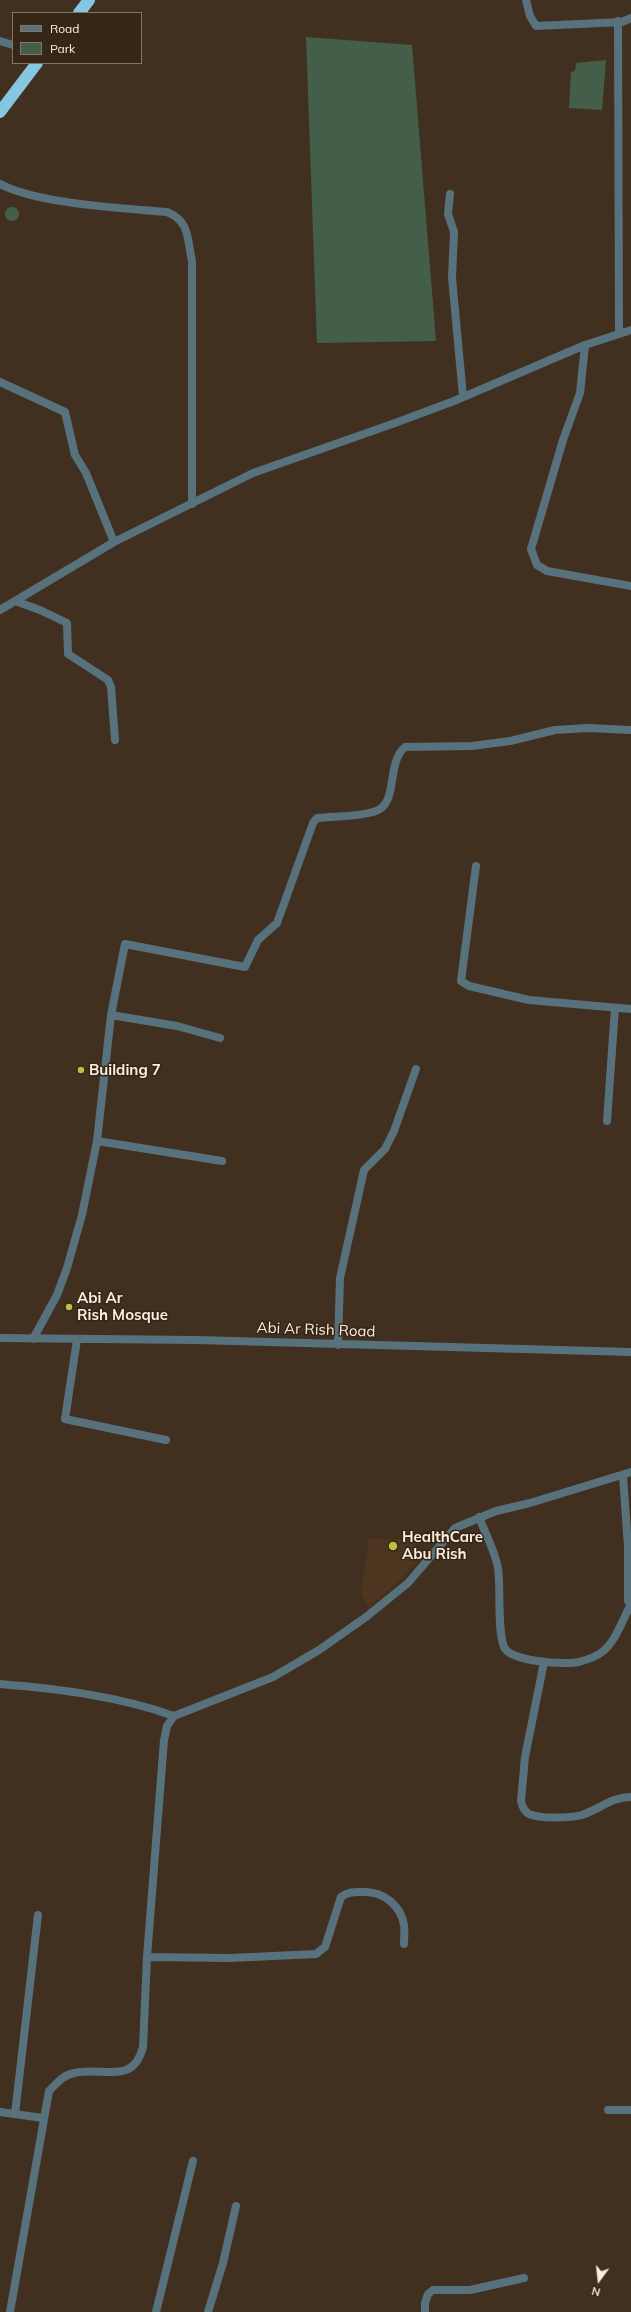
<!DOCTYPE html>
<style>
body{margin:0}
#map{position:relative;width:631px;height:2312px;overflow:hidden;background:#41301f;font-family:Mulish,sans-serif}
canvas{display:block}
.legend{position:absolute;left:12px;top:12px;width:130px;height:52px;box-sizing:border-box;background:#362615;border:1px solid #847667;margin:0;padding:5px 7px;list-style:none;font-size:12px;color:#f9eee3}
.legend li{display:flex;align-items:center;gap:8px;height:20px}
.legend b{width:20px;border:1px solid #847667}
.north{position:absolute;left:579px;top:2260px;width:40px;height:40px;-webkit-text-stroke:3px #362615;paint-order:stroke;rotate:195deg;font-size:11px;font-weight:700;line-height:16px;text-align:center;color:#f9eee3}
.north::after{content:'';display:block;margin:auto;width:14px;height:18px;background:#f9eee3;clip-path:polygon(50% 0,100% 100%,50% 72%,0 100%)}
</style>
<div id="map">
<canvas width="631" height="2312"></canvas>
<ul class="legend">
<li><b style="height:5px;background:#58727d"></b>Road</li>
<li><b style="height:11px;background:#435f49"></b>Park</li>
</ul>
<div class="north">N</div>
</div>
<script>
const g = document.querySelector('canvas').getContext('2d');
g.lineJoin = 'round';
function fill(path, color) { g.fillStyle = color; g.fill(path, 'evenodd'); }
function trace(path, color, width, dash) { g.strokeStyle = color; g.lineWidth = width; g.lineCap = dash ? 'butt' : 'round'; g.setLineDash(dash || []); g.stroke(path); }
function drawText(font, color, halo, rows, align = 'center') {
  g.font = font + ' Mulish,sans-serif'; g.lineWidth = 3; g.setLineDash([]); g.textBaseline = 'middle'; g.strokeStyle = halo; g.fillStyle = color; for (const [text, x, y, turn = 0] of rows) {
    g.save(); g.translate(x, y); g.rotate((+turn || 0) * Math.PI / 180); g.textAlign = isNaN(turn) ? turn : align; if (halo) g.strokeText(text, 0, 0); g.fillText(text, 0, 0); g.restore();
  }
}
fill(new Path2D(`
 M369 1539H415L417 1562 401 1579 368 1608 361 1593Z`), '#4c3620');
fill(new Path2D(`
 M306 37 412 45 436 341 317 343Z
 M606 60 602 110 569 108 571 72 575 71 576 63Z
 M5 214a7 7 0 1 1 14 0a7 7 0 1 1-14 0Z`), '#435f49');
trace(new Path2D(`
 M526 0 530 16 536 26 622 22 631 18
 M618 21 619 334
 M0 41 13 45
 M0 184C39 204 121 208 167 212 190 221 187 239 192 261V504
 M450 194 448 214 454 232 452 278 463 396
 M585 345 580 393 563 440 531 549 537 565 547 571 631 586
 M0 382 65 412 75 455 86 473 114 542
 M15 601 40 610 67 623 68 654 108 680 111 687 115 740
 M0 610 114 542 253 473 395 423 454 401 585 345 631 330
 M476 866 461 981 469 986 529 1000 631 1009
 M111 1015 177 1026 220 1038
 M607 1121 615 1008
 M97 1141 222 1161
 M0 1338 197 1340 631 1352
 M33 1339 57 1295 67 1268 82 1215 97 1141 111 1015 125 944 245 967 258 940 277 923 313 823 317 818C335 816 356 817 373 812 400 806 385 764 405 747L472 746 510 741 555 730 588 728 631 730
 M77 1340 65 1419 166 1440
 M338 1345 340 1278 364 1170 385 1149 394 1131 416 1069
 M623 1475 628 1547V1601L631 1606
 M479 1517C485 1533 495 1551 498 1568 501 1589 497 1630 504 1647 510 1662 566 1665 579 1662 586 1660 597 1656 602 1652 615 1643 623 1619 630 1606
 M544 1662 525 1757 521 1801C522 1806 524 1811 529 1814 539 1819 571 1818 582 1815 600 1809 611 1797 631 1797
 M0 1684C59 1689 118 1696 174 1716
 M147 1957 230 1958 316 1954 325 1947 341 1897C349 1891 355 1892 365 1892 384 1892 401 1906 404 1925 405 1931 404 1938 404 1944
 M608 2110H631
 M0 2112 43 2118
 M15 2114 38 1915
 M10 2312 49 2091C56 2084 63 2075 74 2073 103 2066 133 2086 143 2047L147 1957 164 1740 167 1726 174 1716 273 1677 319 1650 366 1617 408 1583 455 1528 496 1511 530 1503 631 1472
 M156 2312 193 2161
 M208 2312 223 2263 236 2206
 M425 2312V2303L428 2294 433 2290H470L524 2278`), '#58727d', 8);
trace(new Path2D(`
 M79 13 89 0
 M0 112 37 63`), '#85c6e1', 12);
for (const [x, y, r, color] of [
 [81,1070,4,"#c0be41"],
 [69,1307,4,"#c0be41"],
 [393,1546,5,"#c0be41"]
]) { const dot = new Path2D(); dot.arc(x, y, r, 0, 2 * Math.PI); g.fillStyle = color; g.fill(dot); trace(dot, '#362615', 1.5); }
drawText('bold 15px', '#f9eee3', '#362615', [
 ["Building 7",89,1070],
 ["Abi Ar",77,1298],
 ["Rish Mosque",77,1315],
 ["HealthCare",402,1537],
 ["Abu Rish",402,1554]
], 'left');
drawText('15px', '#f9eee3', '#362615', [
 ["Abi Ar Rish Road",316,1330,2]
]);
</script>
